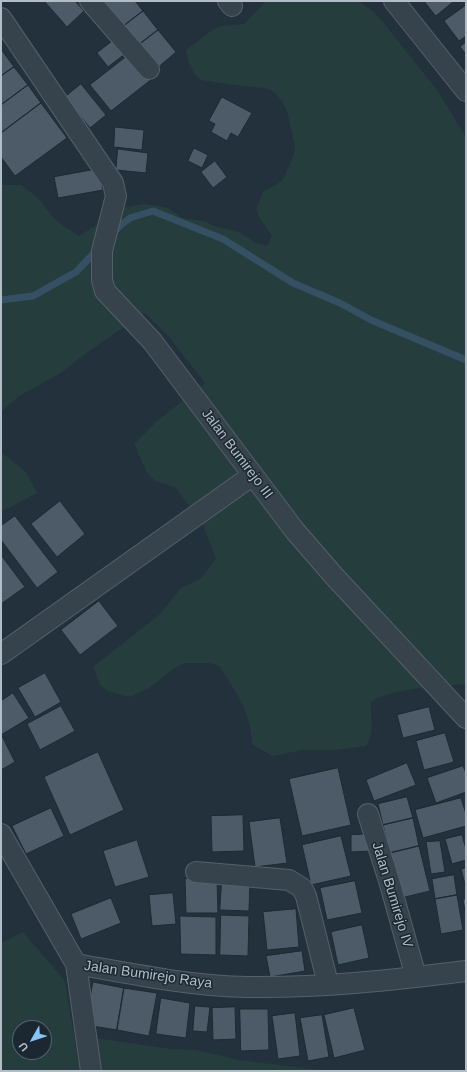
<!DOCTYPE html>
<style>
body{margin:0}
#map{position:relative;width:467px;height:1072px;overflow:hidden;background:#23313c;font-family:Helvetica,sans-serif}
canvas{display:block}
.frame{position:absolute;inset:0;border:2px solid #b2bdc8;pointer-events:none}
.north{position:absolute;left:12px;top:1020px;width:40px;height:40px;box-sizing:border-box;background:#1c2831;border:1px solid #58646d;border-radius:50%;rotate:231deg;font-size:11px;font-weight:700;line-height:16px;text-align:center;color:#b2bdc8}
.north::after{content:'';display:block;margin:auto;width:14px;height:18px;background:#87c3f8;clip-path:polygon(50% 0,100% 100%,50% 72%,0 100%)}
</style>
<div id="map">
<canvas width="467" height="1072"></canvas>
<div class="frame"></div>
<div class="north">U</div>
</div>
<script>
const g = document.querySelector('canvas').getContext('2d');
g.lineJoin = 'round';
function fill(path, color) { g.fillStyle = color; g.fill(path, 'evenodd'); }
function trace(path, color, width, dash) { g.strokeStyle = color; g.lineWidth = width; g.lineCap = dash ? 'butt' : 'round'; g.setLineDash(dash || []); g.stroke(path); }
function drawText(font, color, halo, rows, align = 'center') {
  g.font = font + ' Helvetica,sans-serif'; g.lineWidth = 3; g.setLineDash([]); g.textBaseline = 'middle'; g.strokeStyle = halo; g.fillStyle = color; for (const [text, x, y, turn = 0] of rows) {
    g.save(); g.translate(x, y); g.rotate((+turn || 0) * Math.PI / 180); g.textAlign = isNaN(turn) ? turn : align; if (halo) g.strokeText(text, 0, 0); g.fillText(text, 0, 0); g.restore();
  }
}
fill(new Path2D(`
 M266 1H359L374 12 383 22 437 90 466 137V684C438 687 395 687 371 702 370 720 376 729 366 746L337 750H303L272 756 252 744C252 714 234 689 219 666L209 663H185L175 668 149 688 130 697 108 691 100 685 93 667 159 615 181 588 200 579 216 559 202 523 175 487 155 481 147 473 134 444 156 422 205 383 169 337 145 313 92 349 59 374 19 396 1 412V185H21L38 198 53 217 61 224 79 236 123 208 144 204 168 208 182 218 204 221 214 226 239 232 256 243 267 246 272 236 260 219 256 209 263 192 282 181 293 157 295 147 287 111 282 101 274 92 264 88 243 86 201 80 194 73 189 64 186 50 211 31 221 26 244 24Z
 M1 452 26 472 37 493 1 512Z
 M23 932 65 981 80 1071H1V943ZM20 1028H44V1052H20Z
 M96 1038 172 1049 196 1050 238 1060 329 1071H97Z`), '#253d3c');
trace(new Path2D(`
 M112 234 122 224 130 218 153 211 223 239 293 283 340 303 371 320 466 360
 M1 300 33 296 76 272 98 249`), '#365063', 7);
const building = new Path2D(`
 M46 1H75L84 11 67 27 45 2Z
 M104 1H135L143 11 121 28 101 4Z
 M424 1H454L436 16Z
 M465 6 466 7V36L459 41 444 21Z
 M143 11 158 30 136 47 121 28Z
 M158 30 176 52 155 70 136 47Z
 M115 39 126 53 108 67 97 53Z
 M466 42V54L460 47Z
 M1 49 14 67 1 76Z
 M131 53 152 79 111 111 90 85Z
 M14 67 28 85 1 105V76Z
 M81 84 106 115 90 128 65 97Z
 M28 85 41 103 1 133V105Z
 M222 97 252 113 238 137 231 133 227 141 211 132 215 124 209 121Z
 M41 103 67 138 15 176 1 157V133Z
 M115 127 144 130 142 150 114 147Z
 M194 148 208 155 202 168 188 161Z
 M118 149 148 153 146 173 116 170Z
 M215 161 227 177 213 188 201 172Z
 M98 169 103 190 58 198 54 177Z
 M60 501 85 534 57 557 31 524Z
 M15 516 58 572 37 588 1 540V526Z
 M1 555 25 587 1 604Z
 M99 601 118 626 80 655 61 630Z
 M45 673 61 702 35 717 18 688Z
 M13 693 29 718 1 735V701Z
 M61 706 75 731 40 750 27 724Z
 M429 707 435 730 403 738 397 715Z
 M445 733 454 762 424 770 416 741Z
 M1 736H2L15 762 1 770Z
 M98 752 124 810 70 835 44 777Z
 M407 763 416 785 374 801 366 780Z
 M463 766 466 773V792L436 803 427 778Z
 M338 768 351 825 302 836 289 779Z
 M407 797 413 818 383 825 378 804Z
 M461 798 466 814V826L423 838 415 810Z
 M51 808 64 836 26 854 12 826Z
 M243 815 244 851 212 852 211 816Z
 M280 818 287 863 255 867 249 822Z
 M413 818 419 846 390 853 383 825Z
 M373 834 374 851 351 852V835Z
 M462 835 466 849V860L452 864 445 839Z
 M341 836 351 876 311 885 302 845Z
 M137 840 149 877 115 887 103 851Z
 M440 841 445 872 431 874 426 842Z
 M419 846 430 891 401 898 390 853Z
 M466 868V888L461 869Z
 M454 875 457 895 435 899 432 879Z
 M217 878 218 913H186L185 879Z
 M222 879 250 880 249 911 220 910Z
 M355 881 362 913 327 920 320 888Z
 M173 893 176 924 152 926 149 895Z
 M457 895 463 930 441 934 435 899Z
 M111 898 121 923 81 939 71 914Z
 M463 899H466V914Z
 M296 909 299 947 267 950 263 912Z
 M221 915 249 916 248 956 220 955Z
 M180 916 216 917V955L181 954Z
 M362 925 369 958 338 965 331 932Z
 M302 951 305 971 270 977 266 956Z
 M93 982 124 988 117 1030 86 1025Z
 M124 988 157 993 149 1036 117 1030Z
 M161 998 190 1003 186 1038 156 1034Z
 M195 1006 210 1007 207 1032 193 1031Z
 M235 1007 236 1039 213 1040 212 1008Z
 M354 1008 365 1050 334 1058 324 1015Z
 M240 1009H268L269 1050 241 1051Z
 M295 1013 300 1056 278 1059 272 1016Z
 M322 1015 329 1057 308 1061 300 1018Z`);
fill(building, '#4c5b67');
trace(building, '#1e2a33', 1);
const street = new Path2D(`
 M90 1 149 69
 M228 1 232 6
 M394 1 466 91
 M1 18 113 183 116 196 102 251V280L105 291 152 341 295 531 334 576 466 718
 M1 654 253 475
 M368 814 390 884 416 977
 M1 834 76 964C133 974 190 986 248 987 321 988 394 980 466 971
 M196 872 289 880 302 888 306 896 328 984
 M76 964 91 1071`);
trace(street, '#55606a', 22);
trace(street, '#37434c', 20);
drawText('14px', '#b2bdc8', '#1c2831', [
 ["Jalan Bumirejo III",237,454,53],
 ["Jalan Bumirejo IV",392,895,73],
 ["Jalan Bumirejo Raya",148,975,8]
]);
</script>
